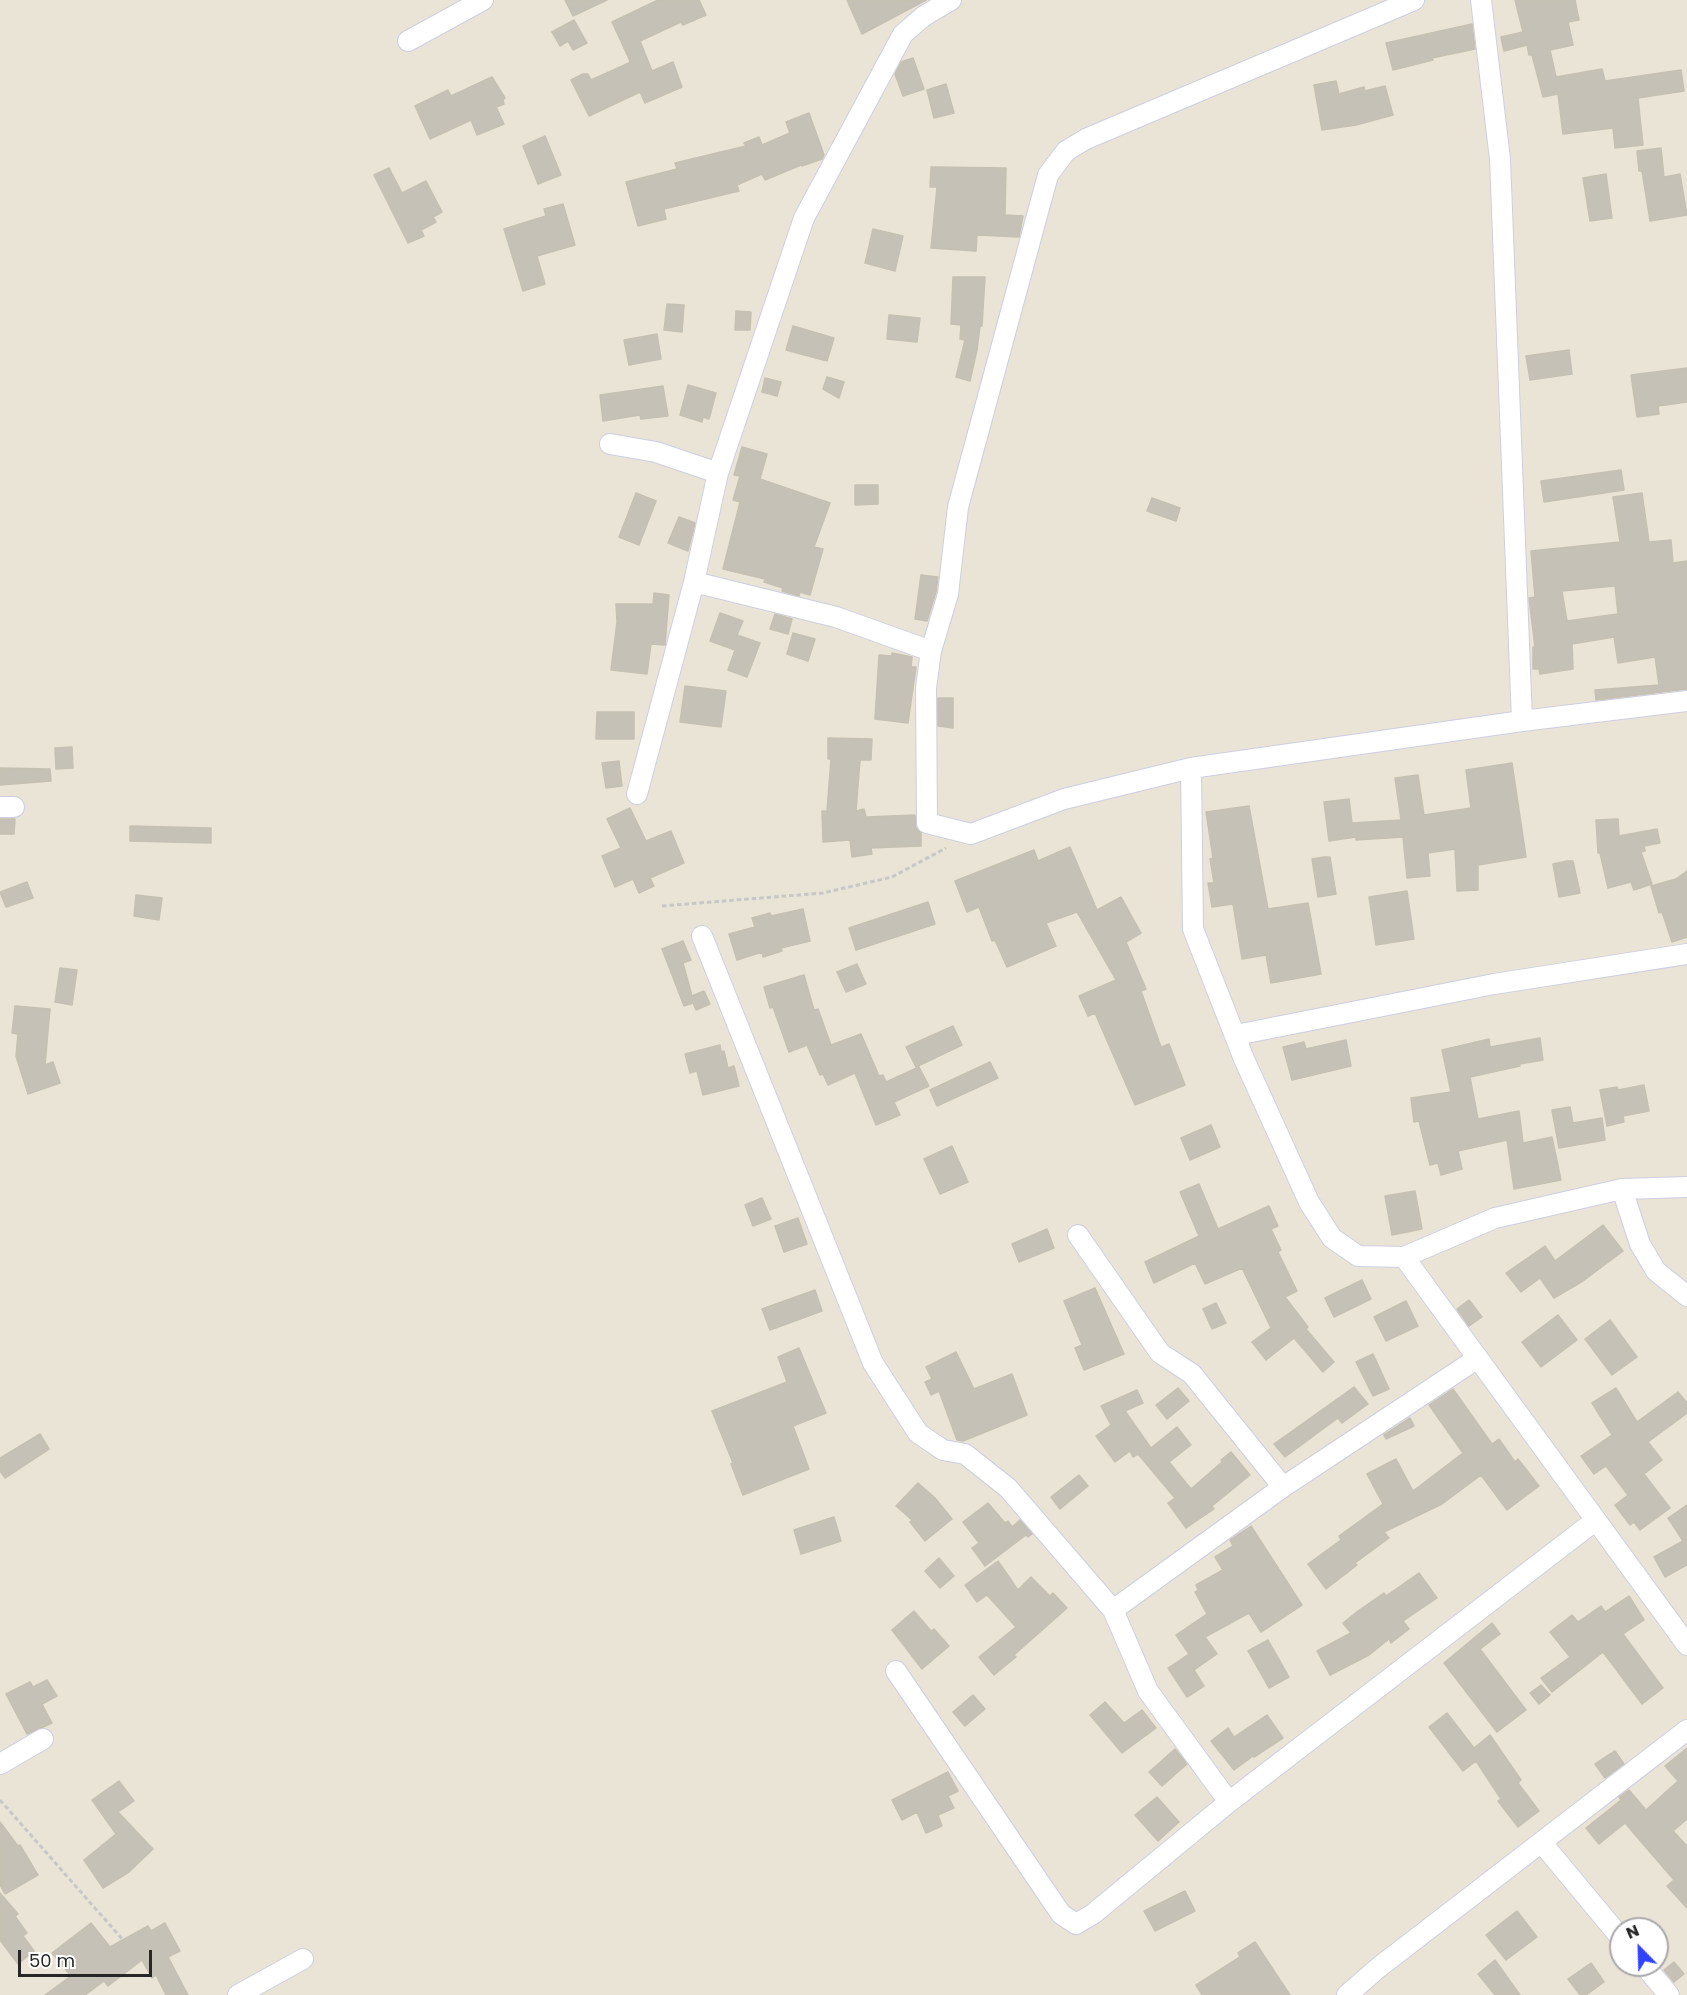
<!DOCTYPE html>
<style>
body{margin:0}
#map{position:relative;width:1687px;height:1995px;overflow:hidden;background:#eae4d7;font-family:Poppins,sans-serif}
canvas{display:block}
.north{position:absolute;left:1609px;top:1917px;width:60px;height:60px;box-sizing:border-box;background:#fff;border:2px solid #a9a9a9;border-radius:50%;rotate:337deg;font-size:16px;font-weight:700;line-height:24px;text-align:center;color:#272727}
.north::after{content:'';display:block;margin:auto;width:21px;height:27px;background:#3043ff;clip-path:polygon(50% 0,100% 100%,50% 72%,0 100%)}
.scale{position:absolute;left:18px;top:1950px;width:134px;height:27px;box-sizing:border-box;border:3px solid #272727;border-top:0;padding-left:8px;font-size:18px;line-height:21px;white-space:nowrap;color:#272727;-webkit-text-stroke:4px #fff;paint-order:stroke}
</style>
<div id="map">
<canvas width="1687" height="1995"></canvas>
<div class="north">N</div>
<div class="scale">50 m</div>
</div>
<script>
const g = document.querySelector('canvas').getContext('2d');
g.lineJoin = 'round';
function fill(path, color) { g.fillStyle = color; g.fill(path, 'evenodd'); }
function trace(path, color, width, dash) { g.strokeStyle = color; g.lineWidth = width; g.lineCap = dash ? 'butt' : 'round'; g.setLineDash(dash || []); g.stroke(path); }
const building = new Path2D(`
 M565 0H607L573 16Z
 M658 0H699L706 15 683 25 681 22 640 41 652 71 673 62 682 87 645 103 640 92 589 116 571 80 583 74H588L591 80 629 63 630 61 612 22Z
 M847 0H926L862 34Z
 M1515 0H1575L1579 20 1568 22 1573 45 1550 50 1556 77 1602 69 1605 81 1681 70 1684 91 1638 98 1643 145 1615 148 1613 128 1563 134 1558 94 1543 97 1532 55H1529L1527 45 1504 51 1501 37 1523 32Z
 M574 20 587 43 573 50 568 41 560 46 552 32Z
 M1472 24 1475 49 1432 58 1433 60 1393 70 1386 43Z
 M913 58 924 89 903 96 895 74 901 62Z
 M492 77 505 98 503 100 504 104 496 107 504 124 477 135 471 120 430 139 415 106 448 90 451 96Z
 M1336 81 1339 94 1364 87 1365 91 1385 86 1393 115 1356 125 1322 130 1314 85Z
 M946 84 954 113 934 118 927 90Z
 M809 113 824 155 822 159 802 166 801 165 765 180 762 174 737 185 739 191 664 209 666 219 638 226 626 182 677 169 675 163 746 146 744 143 759 137 762 145 790 133 786 122Z
 M545 136 561 175 538 184 523 146Z
 M1661 148 1664 177 1680 174 1687 215 1650 221 1642 171H1639L1637 151Z
 M931 167 1006 168 1005 215 1023 216 1019 237 977 235 976 251 931 248 937 187H930Z
 M389 168 402 193 426 181 442 212 433 217 436 222 421 230 424 236 408 243 374 175Z
 M1606 174 1612 218 1590 221 1583 178Z
 M563 204 575 245 537 256 545 284 523 291 504 229 546 216 544 209Z
 M873 229 903 236 895 271 865 263Z
 M953 277H985L982 326H980L977 350 970 381 956 377 965 340 960 339 961 325 951 324Z
 M667 304 684 305 682 332 664 330Z
 M736 311 751 312 750 330H735Z
 M889 315 920 318 917 342 887 339Z
 M793 326 834 338 827 361 786 350Z
 M657 334 661 359 629 365 624 340Z
 M1569 350 1572 374 1530 380 1526 356Z
 M1687 368V402L1658 406 1659 414 1637 417 1631 375Z
 M827 377 844 382 839 398 823 389Z
 M765 378 781 382 777 396 762 392Z
 M688 385 716 393 709 419 703 417 702 422 680 415Z
 M663 386 668 416 641 419 640 415 603 421 600 395Z
 M742 447 767 454 760 479 830 503 814 547 823 549 810 595 800 592 799 596 782 591 783 588 764 582 765 579 723 569 740 502 733 500 740 476 734 475Z
 M1621 470 1624 490 1544 502 1541 481Z
 M855 485H878V504L855 505Z
 M636 493 656 501 639 545 619 537Z
 M1642 493 1649 542 1671 540 1673 563 1687 561V689L1596 700 1595 690 1659 685 1655 657 1618 663 1614 637 1572 644 1573 669 1540 674 1539 669H1533V647H1535L1529 598 1535 597 1531 551 1620 542 1613 497ZM1615 586 1618 614 1567 621 1562 591Z
 M1152 498 1180 508 1176 521 1147 511Z
 M679 517 695 523 688 551 668 543Z
 M921 575 938 577 936 592 927 621 915 619Z
 M654 593 669 595 665 645 651 644 647 674 611 670 617 622 616 604H653Z
 M720 613 743 621 737 635 760 643 747 677 728 670 735 650 710 641Z
 M775 614 792 619 788 634 770 629Z
 M793 633 815 639 808 661 787 654Z
 M892 653 912 657 911 667H916L908 723 875 719 879 655 892 656Z
 M685 686 726 691 721 727 680 722Z
 M938 698H953V728L938 726Z
 M597 712H634V739H596Z
 M828 738 872 739 871 760H860L856 811 864 809 866 817 915 815 916 828 921 833V846L871 848 872 854 852 857 850 840 823 842 822 811H827L831 759H828Z
 M72 747 73 768 56 769 55 748Z
 M619 761 622 786 606 788 602 763Z
 M1512 763 1526 857 1478 865V890L1457 891 1455 849 1428 853 1430 876 1407 878 1403 837 1356 840V837L1329 841 1324 802 1349 799 1352 823 1401 820 1395 778 1418 775 1424 815 1471 808 1466 770Z
 M0 768 50 769 51 781 0 785Z
 M1249 806 1268 909 1308 903 1321 974 1271 983 1266 955 1242 959 1233 904 1212 907 1208 883H1214L1210 859 1213 858 1206 812Z
 M630 808 646 841 671 831 684 863 650 878 654 886 639 893 633 879 615 887 602 856 621 848 607 819Z
 M0 819H15L14 834H0Z
 M1618 819 1619 836 1657 829 1660 843 1644 846 1645 851 1641 852 1652 884 1634 890 1631 882 1608 888 1600 853H1598L1596 820Z
 M130 826 211 828V843L130 841Z
 M1070 847 1097 910 1121 897 1141 933 1126 942 1146 989 1141 991 1161 1047 1169 1044 1185 1085 1135 1105 1095 1013 1088 1016 1079 996 1116 980 1077 912 1046 923 1056 946 1007 967 995 940 992 941 979 907 967 912 955 881 1034 850 1038 861Z
 M1324 857H1330L1336 894 1318 897 1312 859Z
 M1567 861H1573L1580 893 1559 897 1553 864Z
 M1687 871V937L1672 942 1662 912 1659 913 1651 886 1676 879Z
 M27 882 33 898 6 907 0 892Z
 M1407 891 1414 939 1376 945 1369 897Z
 M136 895 162 898 159 920 134 916Z
 M928 902 935 924 856 950 849 928Z
 M803 909 810 941 781 948 782 951 763 957 762 952 737 960 729 934 755 927 752 918 770 913 771 916Z
 M683 941 691 960 683 963 692 996 704 991 710 1004 696 1010 693 1003 684 1006 662 949Z
 M857 964 866 984 846 992 837 972Z
 M60 968 77 970 72 1005 55 1002Z
 M804 975 814 1010 818 1009 831 1045 861 1034 879 1076 883 1075 886 1082 919 1067 929 1086 894 1102 900 1115 876 1125 855 1073 828 1085 823 1074 820 1075 807 1045 789 1052 773 1007 770 1008 764 987Z
 M15 1006 50 1009 45 1065 53 1062 60 1083 28 1094 16 1056 18 1034 12 1033Z
 M953 1026 962 1045 916 1067 906 1047Z
 M1540 1038 1543 1060 1520 1064V1066L1470 1077 1478 1119 1519 1111 1523 1143 1552 1137 1561 1180 1514 1189 1507 1140 1458 1151 1462 1169 1441 1175 1438 1163 1430 1165 1419 1121 1414 1122 1411 1098 1451 1092 1442 1050 1489 1039 1490 1047Z
 M1346 1040 1351 1066 1292 1080 1283 1047 1304 1042 1306 1049Z
 M720 1045 721 1052 724 1051 728 1068 734 1066 739 1086 703 1095 697 1071 690 1073 685 1054Z
 M990 1062 998 1078 937 1106 930 1090Z
 M1644 1085 1649 1111 1623 1116 1624 1122 1607 1126 1600 1090 1617 1087 1618 1090Z
 M1570 1107 1573 1123 1602 1118 1605 1140 1559 1148 1552 1110Z
 M1211 1125 1220 1147 1190 1160 1181 1138Z
 M952 1146 968 1182 940 1194 924 1159Z
 M1199 1184 1218 1229 1269 1206 1278 1226 1271 1229 1281 1250 1278 1252 1297 1291 1285 1297 1308 1327 1306 1329 1334 1362 1323 1372 1294 1338 1266 1360 1252 1342 1271 1328 1242 1268 1205 1284 1195 1263 1154 1283 1145 1262 1199 1236 1180 1192Z
 M1415 1191 1422 1229 1392 1235 1385 1196Z
 M762 1198 771 1219 753 1226 745 1205Z
 M798 1218 807 1244 784 1252 775 1226Z
 M1603 1225 1623 1251 1583 1281 1554 1298 1540 1278 1521 1292 1506 1273 1545 1246 1555 1261Z
 M1047 1229 1054 1248 1019 1262 1012 1244Z
 M1362 1280 1371 1299 1334 1317 1325 1298Z
 M1095 1288 1124 1354 1084 1370 1075 1348 1082 1345 1064 1301Z
 M815 1290 822 1311 770 1330 762 1309Z
 M1469 1300 1482 1317 1469 1326 1457 1309Z
 M1406 1301 1418 1326 1386 1341 1374 1317Z
 M1216 1303 1226 1323 1212 1329 1203 1309Z
 M1558 1315 1577 1340 1541 1367 1522 1342Z
 M1610 1320 1637 1357 1612 1375 1585 1339Z
 M799 1348 826 1413 793 1426 809 1469 743 1495 731 1464 733 1463 712 1411 787 1382 778 1357Z
 M956 1352 974 1389 1012 1374 1027 1415 963 1441 957 1440 939 1391 931 1395 925 1382 932 1379 926 1367Z
 M1373 1354 1389 1389 1373 1396 1356 1362Z
 M1354 1387 1368 1404 1342 1423 1338 1418 1285 1457 1274 1444Z
 M1178 1388 1189 1401 1167 1419 1156 1405Z
 M1616 1388 1637 1422 1678 1392 1687 1403V1413L1648 1442 1662 1460 1644 1474 1670 1508 1640 1530 1634 1522 1630 1525 1615 1505 1628 1495 1606 1466 1594 1474 1581 1456 1612 1435 1592 1403Z
 M1453 1389 1492 1444 1499 1439 1515 1462 1518 1459 1539 1486 1507 1510 1481 1475 1442 1504 1384 1532 1389 1538 1355 1563 1357 1565 1326 1589 1308 1564 1341 1540 1339 1536 1383 1504 1367 1474 1396 1459 1413 1491 1463 1453 1429 1405Z
 M1137 1390 1143 1403 1125 1411 1151 1448 1177 1427 1191 1445 1169 1462 1191 1489 1222 1462 1221 1460 1231 1452 1250 1475 1212 1506 1214 1509 1186 1528 1168 1503 1175 1498 1138 1454 1133 1457 1130 1451 1115 1462 1096 1436 1111 1425 1101 1406Z
 M1410 1418 1414 1426 1386 1439 1384 1435Z
 M40 1434 49 1449 5 1478 0 1471V1458Z
 M1079 1475 1088 1486 1060 1509 1051 1497Z
 M918 1483 935 1498 952 1519 925 1541 910 1522 912 1520 896 1506Z
 M988 1503 1005 1523 1008 1521 1012 1527 1020 1520 1032 1534 1028 1537 1026 1535 985 1566 972 1548 979 1543 963 1522Z
 M1687 1505V1565L1665 1577 1654 1557 1683 1541 1668 1518Z
 M834 1517 841 1541 801 1554 794 1530Z
 M1251 1526 1302 1605 1261 1632 1249 1613 1205 1637 1217 1654 1194 1670 1204 1686 1187 1697 1168 1668 1189 1654 1176 1635 1207 1614 1195 1592 1198 1590 1196 1585 1223 1570 1215 1557 1233 1546 1230 1540Z
 M939 1558 954 1576 940 1588 925 1571Z
 M998 1561 1018 1590 1031 1577 1050 1596 1053 1593 1067 1608 1014 1655 1016 1657 994 1675 979 1657 1016 1627 987 1595 977 1602 965 1585Z
 M1419 1573 1437 1598 1403 1621 1409 1629 1391 1643 1389 1639 1369 1655 1330 1675 1317 1651 1351 1633 1343 1623 1358 1611 1384 1593 1386 1596Z
 M1629 1596 1644 1620 1623 1634 1663 1688 1642 1704 1603 1652 1552 1692 1541 1678 1570 1657 1550 1632 1572 1615 1578 1622 1601 1606 1605 1612Z
 M914 1611 931 1631 934 1629 949 1646 922 1669 892 1630Z
 M1492 1623 1500 1634 1480 1649 1526 1710 1497 1732 1444 1663Z
 M1268 1640 1289 1677 1269 1688 1248 1651Z
 M47 1680 57 1696 42 1704 52 1723 27 1734 6 1694 30 1682 33 1687Z
 M1541 1685 1550 1695 1539 1704 1530 1693Z
 M973 1695 985 1709 965 1726 953 1712Z
 M1105 1702 1124 1723 1142 1710 1156 1728 1122 1753 1090 1715Z
 M1447 1713 1474 1748 1490 1735 1521 1780 1518 1783 1539 1811 1518 1827 1498 1801 1501 1799 1476 1761 1463 1771 1429 1727Z
 M1267 1715 1283 1738 1254 1757 1253 1756 1234 1770 1211 1741 1228 1728 1234 1737Z
 M1687 1748V1819L1673 1831 1687 1846V1908L1667 1886 1674 1880 1625 1823 1599 1844 1586 1828 1621 1800 1619 1797 1629 1790 1646 1810 1678 1781 1665 1766Z
 M1175 1749 1187 1764 1162 1786 1149 1772Z
 M1615 1751 1624 1764 1605 1778 1595 1764Z
 M948 1772 958 1791 948 1796 954 1808 938 1815 942 1826 926 1833 917 1812 902 1820 892 1800Z
 M119 1781 134 1801 118 1812 153 1849 129 1872 103 1888 84 1860 116 1834 92 1800Z
 M1157 1797 1179 1822 1158 1841 1135 1815Z
 M0 1822 18 1846 20 1845 38 1875 5 1894 0 1885Z
 M1185 1891 1195 1911 1155 1931 1144 1911Z
 M0 1893 18 1914 15 1916 27 1933 23 1936 34 1951 18 1964 0 1940Z
 M1517 1911 1537 1937 1506 1960 1486 1935Z
 M91 1923 110 1947 148 1926 151 1931 165 1923 180 1951 168 1957 188 1995H166L156 1975 152 1978 142 1960 108 1986 104 1981 85 1995H45L71 1976 52 1953Z
 M1255 1942 1290 1995H1202L1196 1985 1240 1957 1238 1953Z
 M1495 1960 1520 1995H1495L1478 1974Z
 M1674 1962 1684 1974 1674 1982 1664 1970Z
 M1591 1963 1604 1982 1586 1995H1580L1568 1979Z`);
fill(building, '#c5c1b7');
trace(building, '#c5c0b1', 1.5);
const minor = new Path2D(`
 M1414 0 1086 139 1066 151 1048 175 958 507 948 594 931 651 926 688 927 823 971 834 1064 799 1191 768 1522 721 1687 701
 M1481 0 1500 159 1522 721
 M408 41 483 0
 M610 444 656 452 718 473
 M694 582 836 617 931 651
 M1191 768 1193 929 1244 1059 1309 1202 1332 1238 1358 1256 1404 1257 1495 1218 1622 1189 1687 1187
 M637 794 694 582 718 473 804 218 903 34 924 16 951 0
 M0 807H14
 M702 936 873 1363 918 1433 943 1450 965 1454 1008 1488 1113 1610 1148 1691 1229 1802 1596 1520
 M1236 1035 1494 984 1687 954
 M1622 1189 1640 1244 1656 1271 1687 1296
 M1078 1235 1160 1353 1192 1374 1283 1487
 M1404 1257 1687 1645
 M1113 1610 1283 1487 1478 1358
 M896 1671 1061 1914 1076 1924 1093 1914 1229 1802
 M0 1764 43 1739
 M1542 1843 1621 1938
 M1644 1965 1669 1995
 M238 1995 303 1959
 M1347 1995 1378 1968 1687 1730`);
trace(minor, '#cdcfe1', 22);
trace(new Path2D(`
 M662 906 823 893 892 877 946 848
 M0 1800 123 1940`), '#c7c7c7', 3, [4.5, 3]);
trace(minor, '#fff', 20);
</script>
